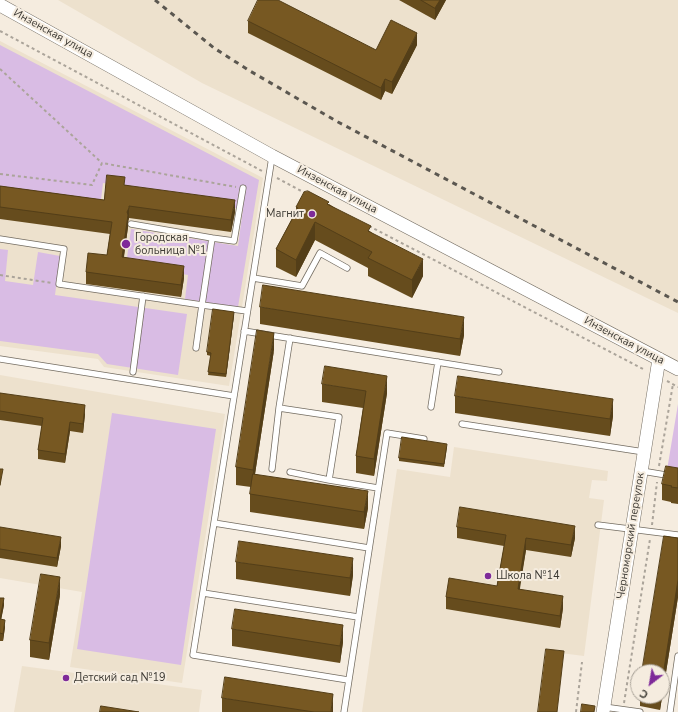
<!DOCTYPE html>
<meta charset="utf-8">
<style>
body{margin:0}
#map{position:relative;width:678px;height:712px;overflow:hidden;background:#f5ecdf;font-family:"Nunito Sans",sans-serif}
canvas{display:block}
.north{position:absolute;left:630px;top:664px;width:40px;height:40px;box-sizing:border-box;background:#f5ecdf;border:1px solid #aba49a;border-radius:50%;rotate:211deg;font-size:11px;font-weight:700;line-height:16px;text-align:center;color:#3c3933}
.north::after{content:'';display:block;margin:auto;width:14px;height:18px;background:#7e2a99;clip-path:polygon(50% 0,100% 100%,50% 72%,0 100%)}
</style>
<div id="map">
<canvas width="678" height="712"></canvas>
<div class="north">С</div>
</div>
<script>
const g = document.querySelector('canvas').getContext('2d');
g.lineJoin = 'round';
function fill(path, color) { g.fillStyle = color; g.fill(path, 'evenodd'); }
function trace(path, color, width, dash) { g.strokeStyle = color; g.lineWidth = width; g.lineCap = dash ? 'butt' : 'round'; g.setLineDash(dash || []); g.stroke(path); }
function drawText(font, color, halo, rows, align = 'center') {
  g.font = font + ' "Nunito Sans",sans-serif'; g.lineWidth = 4; g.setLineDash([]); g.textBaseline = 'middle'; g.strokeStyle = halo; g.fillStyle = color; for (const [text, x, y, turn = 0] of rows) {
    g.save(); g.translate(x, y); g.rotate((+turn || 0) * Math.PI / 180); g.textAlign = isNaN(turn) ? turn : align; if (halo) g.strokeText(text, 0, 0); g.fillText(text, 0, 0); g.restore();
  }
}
fill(new Path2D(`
 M58 0H678V313L202 83Z
 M0 41 263 178 229 386 104 367 98 359 0 346Z
 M0 375 225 414 182 683 70 667 82 592 0 578Z
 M454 447 608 471 607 481 592 480 589 498 604 500 584 656 545 651 537 712H362L397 469 450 477Z
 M22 666 202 690 199 712H14Z`), '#ede1cd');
fill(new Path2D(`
 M0 45 259 180 238 307 185 299 188 275 126 265 131 229 238 246 243 209 127 195 128 187 103 183 100 208 0 195Z
 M0 249 8 250 5 281 33 285 38 252 60 256 55 295 187 314 178 375 107 364 98 354 0 341Z
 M678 404V484L665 482Z
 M112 413 216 429 181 665 77 649Z`), '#d9bce4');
const service = new Path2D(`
 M272 157 193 655 348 680
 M131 224 212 238
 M0 239 64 249 59 284 202 305 212 238 234 241 243 188
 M253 278 302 286 320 253 347 268
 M244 331 499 372
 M290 338 279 408 339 417 329 480 378 488
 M196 348 202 305 247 311
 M0 359 234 396
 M133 372 143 296
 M431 407 438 362
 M462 424 644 452
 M272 469 279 408
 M642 471 678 477
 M290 472 329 480
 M214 523 369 548
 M598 525 678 535
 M203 593 358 617
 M604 707 640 712
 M344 712 387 433 424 439
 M670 712 678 656`);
const tertiary = new Path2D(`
 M0 5 272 156 678 369
 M603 712 659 359`);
trace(service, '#736c61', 7);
trace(tertiary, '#736c61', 14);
trace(new Path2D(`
 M0 31 262 171
 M0 69 102 163
 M0 174 92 185 102 163 236 187
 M277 178 305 193
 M369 226 645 370
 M0 275 52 283
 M667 381 678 387
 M659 466 673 384
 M652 525 657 482
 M624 703 650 539
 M576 712 582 662`), '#aba49a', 2, [3, 3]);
trace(service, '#fff', 5.5);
trace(tertiary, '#fff', 13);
trace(new Path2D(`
 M155 0 214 48 250 71 338 122 678 302`), '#5b5750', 3, [5, 5]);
fill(new Path2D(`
 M399 0H446L435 20Z
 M248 21 376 50 417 45 392 94 385 91 381 100 248 33Z
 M125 185 235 212 231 232 129 218 128 222V227L124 257 184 278 181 297 86 284V272L107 255 110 234 0 219V186L104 200Z
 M329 204 371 232 423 276 412 298 368 276V268L315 240 296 277 276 267V249L296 211V207Z
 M260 307 464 335 460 356 260 324Z
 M234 315 226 377 208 375 211 356 207 355V352Z
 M274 350 255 474 368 508 364 529 250 512V494L251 487 236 485V467Z
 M322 384 387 393 374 476 356 473V456L363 408 322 402Z
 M0 393 85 414 83 433 70 431 65 463 38 459V450L42 426 0 420Z
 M455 396 613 416 610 436 455 413Z
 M447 447 444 467 399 461V458Z
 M678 468V504L671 503V502L662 500V484Z
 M0 527 61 546 57 567 0 558Z
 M457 527 575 538 571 557 526 550 519 589 563 608 560 628 446 609V597L497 586 504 546 457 538Z
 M664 536 678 538V597L660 710 640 706V696H662V672H642Z
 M236 562 353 575 350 596 236 579Z
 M60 595 49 660 30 657V640Z
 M0 598 4 605 1 619 5 627 3 641H0Z
 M232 629 343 642 340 663 232 646Z
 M222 698 333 712H222Z`), '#664c1d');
fill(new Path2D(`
 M440 0H446L435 20V8Z
 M417 33V45L392 94V82Z
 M385 79V91L381 100V88Z
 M235 200V212L231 232V220Z
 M129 206V218L128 222V227L122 269V257L127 212Z
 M315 222V240L296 277V260Z
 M423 259V276L412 298V280Z
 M184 266V278L181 297V285Z
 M234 312V315L226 377V374Z
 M464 317V335L460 356V339Z
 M274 333V350L253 487V470Z
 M387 376V393L374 476V459Z
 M613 399V416L610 436V419Z
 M85 405V414L83 433V424Z
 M70 422V431L65 463V454Z
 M368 491V508L364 529V512Z
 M575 526V538L571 557V545Z
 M61 537V546L57 567V558Z
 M526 538V550L518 601V589Z
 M353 558V575L350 596V578Z
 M60 577V595L49 660V643Z
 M678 580V597L660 710V696H662V682Z
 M563 596V608L560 628V616Z
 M4 598V605L0 626V619Z
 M5 620V627L3 641V634Z
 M343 625V642L340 663V646Z
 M333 694V712H331Z`), '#533e18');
const building = new Path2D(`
 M258 0H278L376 50 391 20 417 33 392 82 385 79 381 88 248 21Z
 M421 0H440L435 8Z
 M107 175 125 177 124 185 235 200 231 220 129 206V208L127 212 128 215 122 257 184 266 181 285 86 272 88 253 107 255 112 222 0 207V186L104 200Z
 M308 191 329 202 327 204 371 226 368 231 423 259 412 280 368 258 372 252 315 222 296 260 276 249 298 208 296 207 304 192Z
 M263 285 464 317 460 339 260 307Z
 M213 309 234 312 226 374 208 372 211 353 207 352Z
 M257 330 274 333 253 470 236 467Z
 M325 366 387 376 374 459 356 456 366 391 322 384Z
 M458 376 613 399 610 419 455 396Z
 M0 393 85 405 83 424 70 422 65 454 38 450 43 418 0 411Z
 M402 437 447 444 444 464 399 458Z
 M666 466 678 468V488L671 487 672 486 662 484Z
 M0 469H3L0 485Z
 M253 474 368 491 364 512 250 494Z
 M460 507 575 526 571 545 526 538 518 589 563 596 560 616 446 597 449 578 497 586 506 535 457 527Z
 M0 527 61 537 57 558 0 549Z
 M664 536 678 538V580L662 682V672H642Z
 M239 541 353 558 350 578 236 562Z
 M41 574 60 577 49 643 30 640Z
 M0 598H4L0 619 5 620 3 634 0 633Z
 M235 609 343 625 340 646 232 629Z
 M546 649 564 651 557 712H538Z
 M225 677 333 694 331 712H314L222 698Z
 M582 704 595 706 594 712H581Z
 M101 706 139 712H100Z`);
fill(building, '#775822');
trace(building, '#533e18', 1);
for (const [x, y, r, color] of [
 [312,214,4,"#7e2a99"],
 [126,244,5,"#7e2a99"],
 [488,576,4,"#7e2a99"],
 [66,678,4,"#7e2a99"]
]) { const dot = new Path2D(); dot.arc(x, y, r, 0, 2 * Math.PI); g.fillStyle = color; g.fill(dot); trace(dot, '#f5ecdf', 1.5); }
drawText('11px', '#3c3933', '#f5ecdf', [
 ["Инзенская улица",53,34,29],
 ["Инзенская улица",337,190,28],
 ["Инзенская улица",624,341,28],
 ["Черноморский переулок",631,536,-81]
]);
drawText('11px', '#3c3933', '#f5ecdf', [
 ["Магнит",304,214,"right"],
 ["Городская",135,238],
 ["больница №1",135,251],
 ["Школа №14",496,576],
 ["Детский сад №19",74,678]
], 'left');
</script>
